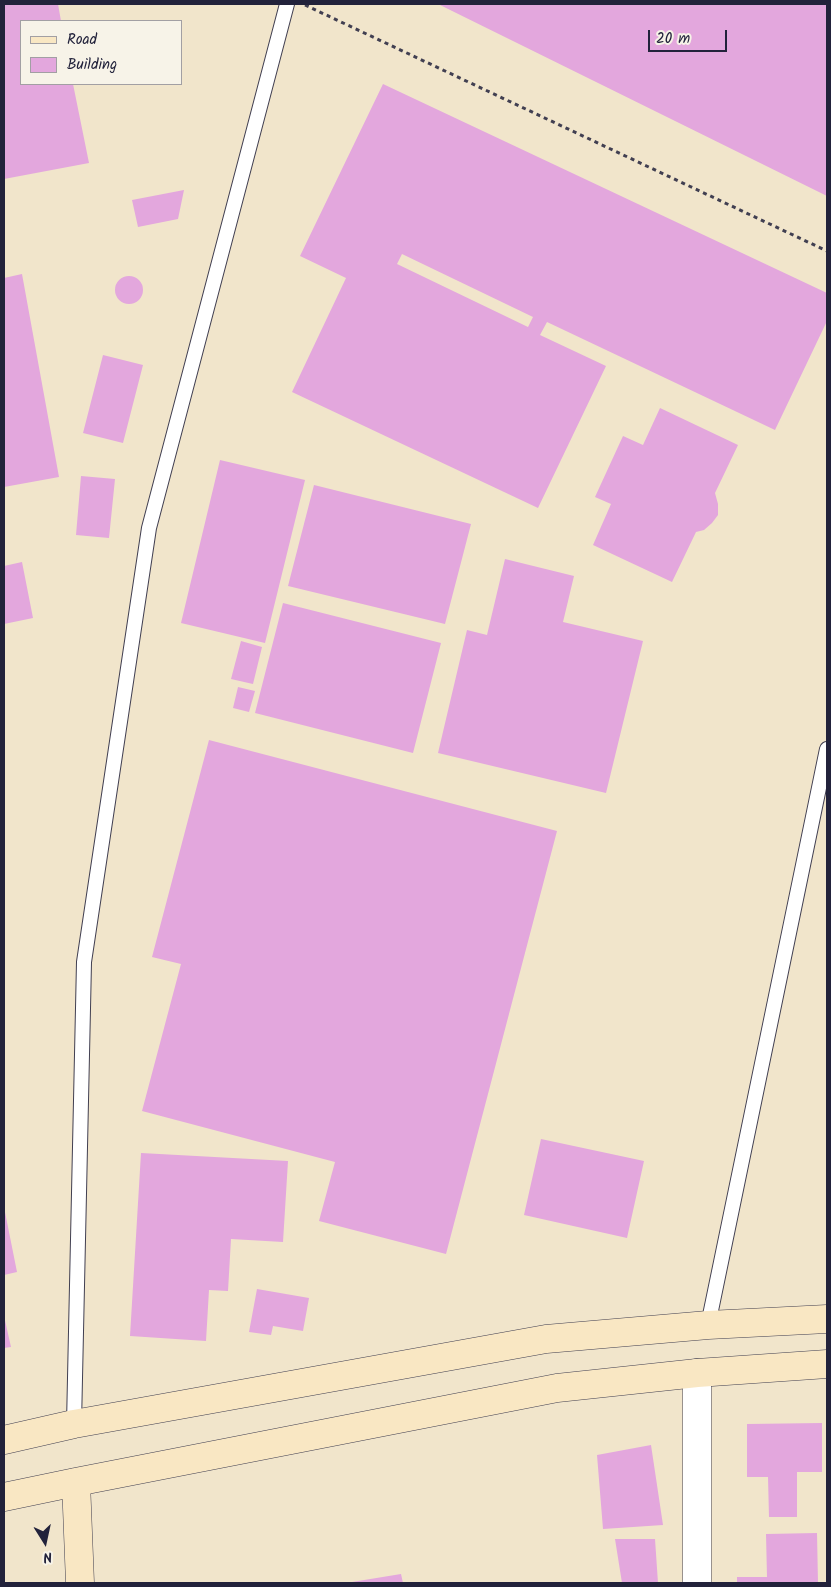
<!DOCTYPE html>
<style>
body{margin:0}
#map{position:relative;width:831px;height:1587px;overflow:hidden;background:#f1e5cb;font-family:Kalam,sans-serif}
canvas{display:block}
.frame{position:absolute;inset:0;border:5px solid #22223b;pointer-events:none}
.legend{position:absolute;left:20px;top:20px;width:162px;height:65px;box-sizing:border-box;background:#f7f3e8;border:1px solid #a29fa3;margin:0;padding:6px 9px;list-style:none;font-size:15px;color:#22223b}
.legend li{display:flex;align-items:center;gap:10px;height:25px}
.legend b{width:25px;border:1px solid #a29fa3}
.north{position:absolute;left:20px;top:1517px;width:50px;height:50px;-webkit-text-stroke:4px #f7f3e8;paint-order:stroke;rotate:170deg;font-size:14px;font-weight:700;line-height:20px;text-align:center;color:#22223b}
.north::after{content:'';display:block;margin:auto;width:18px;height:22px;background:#22223b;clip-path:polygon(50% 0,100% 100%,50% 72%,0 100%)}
.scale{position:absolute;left:648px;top:30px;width:79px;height:22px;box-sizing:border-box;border:2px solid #22223b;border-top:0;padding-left:6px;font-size:15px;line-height:18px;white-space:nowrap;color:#22223b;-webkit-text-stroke:4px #f7f3e8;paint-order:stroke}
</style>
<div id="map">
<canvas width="831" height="1587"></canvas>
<div class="frame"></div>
<ul class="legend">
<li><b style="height:6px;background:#f9e7c3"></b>Road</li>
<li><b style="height:14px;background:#e3a7dd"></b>Building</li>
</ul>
<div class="north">N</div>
<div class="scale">20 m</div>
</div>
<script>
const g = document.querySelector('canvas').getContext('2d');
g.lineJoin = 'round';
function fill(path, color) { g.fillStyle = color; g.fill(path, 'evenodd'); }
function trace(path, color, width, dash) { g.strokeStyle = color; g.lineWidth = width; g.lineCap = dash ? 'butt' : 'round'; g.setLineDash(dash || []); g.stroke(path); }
fill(new Path2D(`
 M4 4H58L61 21H21V84H73L89 163 4 179Z
 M438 4H827V196Z
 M383 84 827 293V321L775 430 547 322 540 335 606 366 538 508 292 392 346 278 300 256ZM402 254 533 317 528 327 397 264Z
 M184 190 178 219 138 227 132 200Z
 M22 274 59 477 4 487V278Z
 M115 290a14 14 0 1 1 28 0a14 14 0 1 1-28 0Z
 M103 355 143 365 123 443 83 433Z
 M660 408 738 445 715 493 718 504V515L712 523 704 530 696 532 672 582 593 545 611 504 595 497 623 436 643 445Z
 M220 460 305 480 265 643 181 623Z
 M81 476 115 479 109 538 76 535Z
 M314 485 471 524 445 624 288 586Z
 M505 559 574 576 563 622 643 641 606 793 438 753 467 630 487 635Z
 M22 562 33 618 4 624V566Z
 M283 603 441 643 413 753 255 713Z
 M241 641 262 647 253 684 231 679Z
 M238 687 255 691 249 712 233 708Z
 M209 740 557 831 446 1254 319 1221 335 1162 142 1111 181 964 152 957Z
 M541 1139 644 1161 627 1238 524 1215Z
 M141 1153 288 1161 283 1242 231 1239 228 1291 209 1290 206 1341 130 1336Z
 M4 1207 17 1272 4 1275Z
 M257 1289 309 1298 303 1331 273 1326 271 1335 249 1332Z
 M4 1316 11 1347 4 1348Z
 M822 1423V1472H797V1517H769L768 1477H747V1424Z
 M651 1445 663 1525 603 1529 597 1455Z
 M817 1533 818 1583H737V1577H767L766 1534Z
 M615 1539H655L658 1583H622Z
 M401 1574 403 1583H352V1582Z`), '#e3a7dd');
const lane = new Path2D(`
 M708 1325 827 749
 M74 1424 84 962 149 528 287 4`);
const street = new Path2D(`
 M697 1373V1583`);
const secondary = new Path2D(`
 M4 1440 74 1424 546 1339 708 1325 827 1319
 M76 1482 80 1583
 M4 1497 76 1482 557 1388 697 1373 827 1364`);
trace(lane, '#413f51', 16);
trace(street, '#413f51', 29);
trace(secondary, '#413f51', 29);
trace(new Path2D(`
 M305 5 827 251`), '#413f51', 3, [4, 4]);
trace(lane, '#fff', 14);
trace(street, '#fff', 28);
trace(secondary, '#f9e7c3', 28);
</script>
